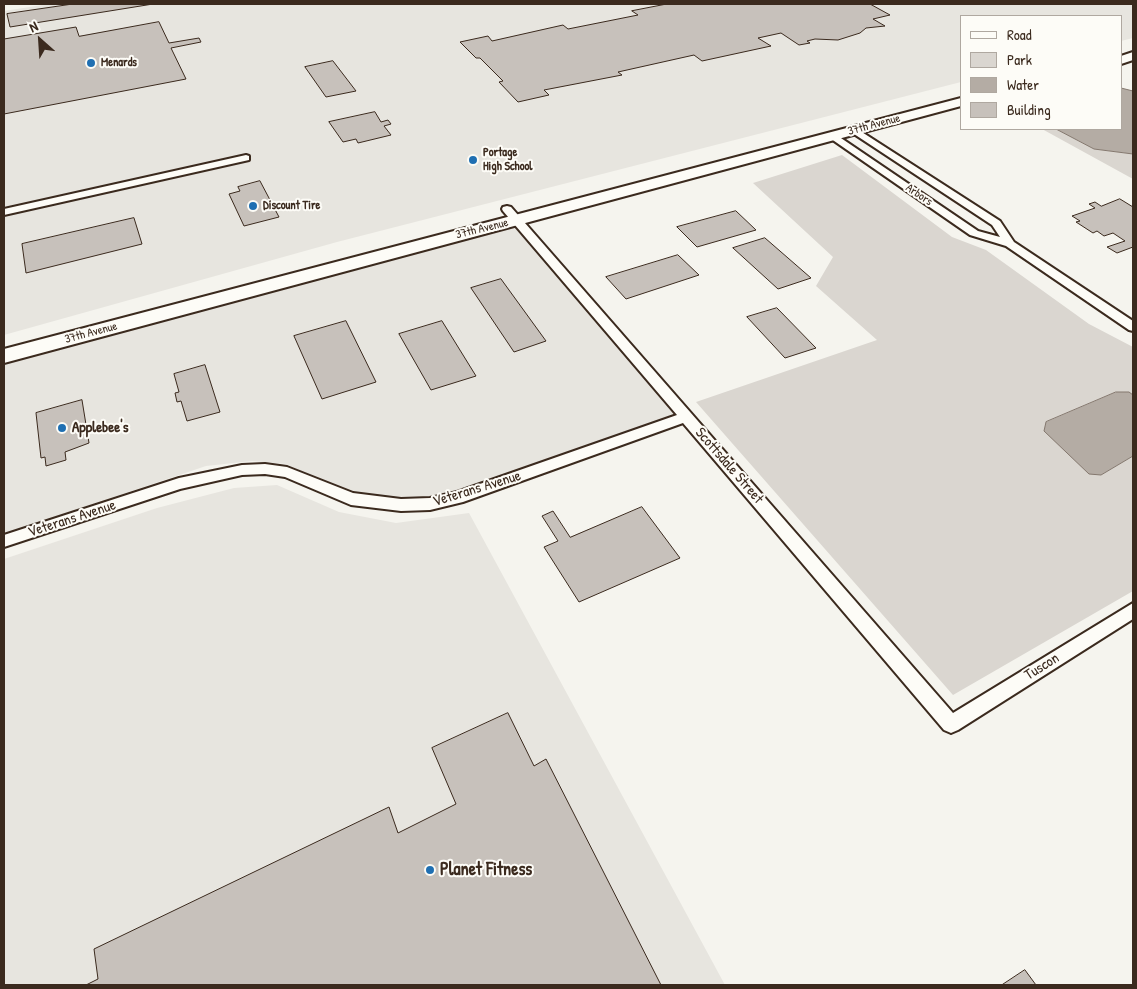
<!DOCTYPE html>
<style>
body{margin:0}
#map{position:relative;width:1137px;height:989px;overflow:hidden;background:#f5f4ee;font-family:"Patrick Hand",sans-serif}
canvas{display:block}
.frame{position:absolute;inset:0;border:5px solid #3b2a1e;pointer-events:none}
.legend{position:absolute;left:960px;top:15px;width:162px;height:115px;box-sizing:border-box;background:#fdfcf7;border:1px solid #afa8a0;margin:0;padding:6px 9px;list-style:none;font-size:15px;color:#3b2a1e}
.legend li{display:flex;align-items:center;gap:10px;height:25px}
.legend b{width:25px;border:1px solid #afa8a0}
.north{position:absolute;left:15px;top:15px;width:50px;height:50px;-webkit-text-stroke:4px #fdfcf7;paint-order:stroke;rotate:334deg;font-size:14px;font-weight:700;line-height:20px;text-align:center;color:#3b2a1e}
.north::after{content:'';display:block;margin:auto;width:18px;height:22px;background:#3b2a1e;clip-path:polygon(50% 0,100% 100%,50% 72%,0 100%)}
</style>
<div id="map">
<canvas width="1137" height="989"></canvas>
<div class="frame"></div>
<ul class="legend">
<li><b style="height:6px;background:#fdfcf7"></b>Road</li>
<li><b style="height:14px;background:#dad6d0"></b>Park</li>
<li><b style="height:14px;background:#b4aca4"></b>Water</li>
<li><b style="height:14px;background:#c7c1bb"></b>Building</li>
</ul>
<div class="north">N</div>
</div>
<script>
const g = document.querySelector('canvas').getContext('2d');
g.lineJoin = 'round';
function fill(path, color) { g.fillStyle = color; g.fill(path, 'evenodd'); }
function trace(path, color, width, dash) { g.strokeStyle = color; g.lineWidth = width; g.lineCap = dash ? 'butt' : 'round'; g.setLineDash(dash || []); g.stroke(path); }
function drawText(font, color, halo, rows, align = 'center') {
  g.font = font + ' "Patrick Hand",sans-serif'; g.lineWidth = 4; g.setLineDash([]); g.textBaseline = 'middle'; g.strokeStyle = halo; g.fillStyle = color; for (const [text, x, y, turn = 0] of rows) {
    g.save(); g.translate(x, y); g.rotate((+turn || 0) * Math.PI / 180); g.textAlign = isNaN(turn) ? turn : align; if (halo) g.strokeText(text, 0, 0); g.fillText(text, 0, 0); g.restore();
  }
}
fill(new Path2D(`
 M49 4H1133V38L1121 41V16H961V82L337 242 4 335V11Z
 M515 223 677 417 493 481 433 498 384 497 340 489 286 464 252 461 206 466 4 534V360Z
 M277 485 339 512 396 523 469 513 725 985H4V559L157 508 234 488Z`), '#e7e5df');
fill(new Path2D(`
 M1042 129H1056L1094 149 1133 154V179Z
 M842 155 952 237 986 250 1089 324 1133 347V395L1128 392H1116L1046 422 1101 475 1133 456V591L953 695 696 402 877 340 816 286 833 257 753 183Z`), '#dad6d0');
const water = new Path2D(`
 M1121 88 1133 91V154L1094 149 1056 129H1121Z
 M1116 392H1129L1133 395V456L1101 475 1089 474 1044 431 1046 422Z`);
fill(water, '#b4aca4');
trace(water, '#84786e', 1);
const building = new Path2D(`
 M73 4H153L10 27 7 14Z
 M667 4H873H870L890 15 873 19 885 26 866 28 860 33 838 40 815 39 807 41 810 43 799 45 781 33 758 38 771 46 702 61 694 55 618 72 622 75 544 90 549 95 518 102 499 82 503 81 480 58H476L460 42 488 36 492 41 563 25 568 29 638 15 632 11Z
 M159 22 169 43 199 38 201 42 171 48 186 79 4 114V39L76 27 79 36Z
 M333 61 356 91 326 97 305 67Z
 M375 112 381 122 388 120 391 124 384 126 391 135 358 143 356 139 343 142 329 122Z
 M260 181 279 217 244 226 229 194 240 191 238 187Z
 M1120 199 1133 207V247L1117 253 1107 247 1125 241 1113 233 1104 236 1097 231 1093 233 1076 222 1080 221 1072 216 1095 208 1089 204 1095 202 1101 206Z
 M736 211 756 230 697 247 677 227Z
 M134 218 142 244 26 273 22 244Z
 M765 238 811 278 778 289 733 248Z
 M678 255 699 275 626 299 606 277Z
 M501 279 546 341 514 352 471 288Z
 M777 308 816 348 785 358 747 317Z
 M346 321 376 382 322 399 294 336Z
 M442 321 476 376 431 390 399 334Z
 M205 365 220 412 187 421 181 401 177 402 175 393 179 392 174 374Z
 M82 400 89 443 65 452 66 460 46 466 45 457 41 458 36 413Z
 M642 507 680 558 579 602 544 547 558 541 542 516 553 511 570 537Z
 M508 713 534 766 546 759 661 985H86L98 979 94 949 389 807 398 833 456 804 432 748Z
 M1025 970 1036 985H1002Z`);
fill(building, '#c7c1bb');
trace(building, '#3b2a1e', 1);
const street = new Path2D(`
 M854 127 1000 221 1014 242 1133 321V331L1129 330 1006 246 970 235 827 136 832 133 835 134 978 231 1000 237 992 225 851 132V128Z
 M246 155 249 156V160L4 215V209Z
 M507 206 511 207 953 713 1133 603V619L958 730 951 733 944 730 683 423 463 502 430 510 401 511 351 505 285 477 265 474 242 475 180 489 4 547V535L179 478 242 465 265 464 287 467 353 493 401 499 430 498 457 492 677 415 503 211 502 209 503 207Z`);
const primary = new Path2D(`
 M1133 52V60L1121 64V56Z
 M961 98V106L4 363V349Z`);
trace(street, '#3b2a1e', 4);
trace(primary, '#3b2a1e', 4);
fill(street, '#fdfcf7');
fill(primary, '#fdfcf7');
for (const [x, y, r, color] of [
 [91,63,5,"#1f6fb2"],
 [473,160,5,"#1f6fb2"],
 [253,206,5,"#1f6fb2"],
 [62,428,5,"#1f6fb2"],
 [430,870,5,"#1f6fb2"]
]) { const dot = new Path2D(); dot.arc(x, y, r, 0, 2 * Math.PI); g.fillStyle = color; g.fill(dot); trace(dot, '#fdfcf7', 2); }
drawText('bold 12px', '#3b2a1e', '#fdfcf7', [
 ["Menards",101,63],
 ["Portage",483,153],
 ["High School",483,167],
 ["Discount Tire",263,206]
], 'left');
drawText('12px', '#3b2a1e', '#fdfcf7', [
 ["37th Avenue",874,125,-15],
 ["Arbors",919,195,34],
 ["37th Avenue",482,229,-14],
 ["37th Avenue",91,333,-15]
]);
drawText('bold 15px', '#3b2a1e', '#fdfcf7', [
 ["Applebee's",72,428]
], 'left');
drawText('15px', '#3b2a1e', '#fdfcf7', [
 ["Scottsdale Street",729,466,49],
 ["Veterans Avenue",477,489,-17],
 ["Veterans Avenue",72,519,-18],
 ["Tuscon",1042,667,-32]
]);
drawText('bold 18px', '#3b2a1e', '#fdfcf7', [
 ["Planet Fitness",440,870]
], 'left');
</script>
